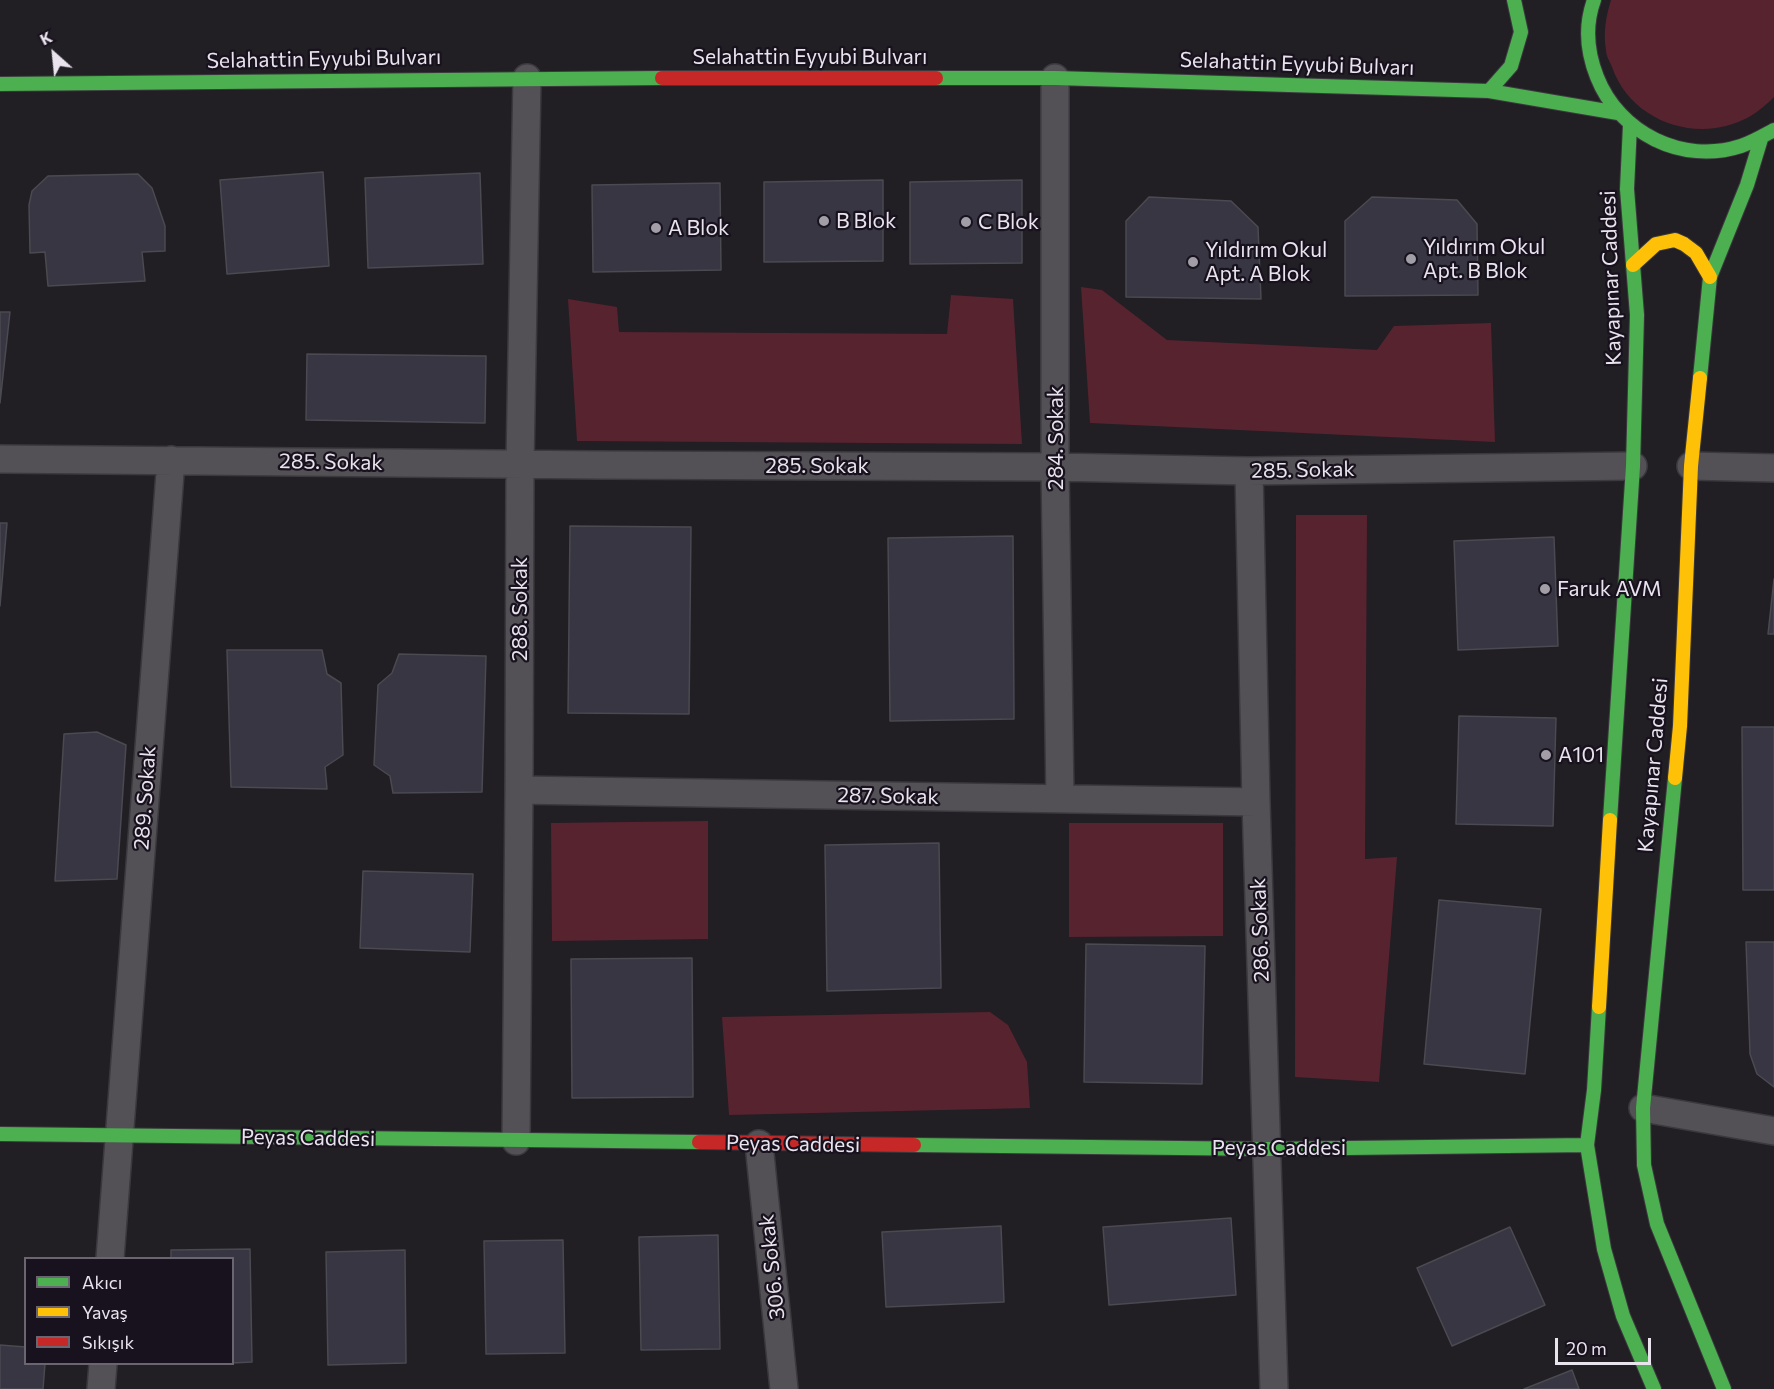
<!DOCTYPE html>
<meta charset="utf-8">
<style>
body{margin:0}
#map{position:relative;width:1774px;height:1389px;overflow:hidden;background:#211e24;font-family:Commissioner,sans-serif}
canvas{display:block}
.legend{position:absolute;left:24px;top:1257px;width:210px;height:108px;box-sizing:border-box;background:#18111e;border:2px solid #6b6571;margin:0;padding:8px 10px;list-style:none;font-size:18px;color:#e8e3ed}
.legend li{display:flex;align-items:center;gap:12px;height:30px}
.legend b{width:30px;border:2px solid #6b6571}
.north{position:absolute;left:24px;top:24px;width:60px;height:60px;-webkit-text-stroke:4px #18111e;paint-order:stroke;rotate:333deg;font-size:16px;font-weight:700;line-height:24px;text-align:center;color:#e8e3ed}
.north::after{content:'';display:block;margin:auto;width:21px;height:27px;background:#e8e3ed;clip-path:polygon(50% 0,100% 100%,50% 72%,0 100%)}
.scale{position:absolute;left:1555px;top:1338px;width:96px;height:27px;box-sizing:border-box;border:3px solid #e8e3ed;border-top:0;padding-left:8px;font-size:18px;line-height:21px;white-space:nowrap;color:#e8e3ed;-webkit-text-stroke:4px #18111e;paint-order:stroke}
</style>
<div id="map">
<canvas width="1774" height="1389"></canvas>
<ul class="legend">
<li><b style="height:8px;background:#4caf50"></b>Akıcı</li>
<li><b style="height:8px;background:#ffc107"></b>Yavaş</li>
<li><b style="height:8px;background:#c62828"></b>Sıkışık</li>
</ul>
<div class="north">K</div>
<div class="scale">20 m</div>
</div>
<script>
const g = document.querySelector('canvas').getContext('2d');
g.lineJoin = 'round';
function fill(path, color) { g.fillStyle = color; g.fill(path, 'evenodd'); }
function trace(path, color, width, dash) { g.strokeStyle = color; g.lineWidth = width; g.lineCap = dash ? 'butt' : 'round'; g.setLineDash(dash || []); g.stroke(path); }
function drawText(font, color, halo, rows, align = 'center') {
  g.font = font + ' Commissioner,sans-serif'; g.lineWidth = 4.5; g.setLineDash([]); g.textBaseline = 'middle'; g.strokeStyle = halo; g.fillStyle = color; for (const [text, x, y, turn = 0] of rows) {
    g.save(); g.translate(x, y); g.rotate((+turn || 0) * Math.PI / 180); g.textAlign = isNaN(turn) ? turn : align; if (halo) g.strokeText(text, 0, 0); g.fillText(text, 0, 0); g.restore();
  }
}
fill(new Path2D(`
 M1611 0H1774V97C1767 104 1758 112 1749 117 1698 145 1631 122 1612 67 1610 62 1606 56 1606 50 1603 33 1606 16 1611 0Z
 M1081 287 1102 290 1167 340 1377 350 1394 326 1491 323 1495 442 1090 423Z
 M951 295 1013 299 1022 444 577 441 568 299 617 307 619 332 947 334Z
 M1296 515H1367L1365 859 1397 857 1379 1082 1295 1077Z
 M708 821V939L552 941 551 823Z
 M1069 823H1223V936L1069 937Z
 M990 1012 1008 1025 1027 1062 1030 1108 729 1115 722 1017Z`), '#57232f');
const building = new Path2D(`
 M323 172 329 266 227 274 220 180Z
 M480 173 483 264 368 268 365 178Z
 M138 174 152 188 165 226V251L142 252 145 281 48 286 45 252 30 253 29 205 32 191 48 176Z
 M883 180V261L764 262V182Z
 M1022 180V263L910 264V182Z
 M720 183 721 270 593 272 592 185Z
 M1149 197 1231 201 1258 227 1261 299 1126 297V221Z
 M1372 197 1457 200 1477 224 1478 295 1345 296V221Z
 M0 312H10L0 403Z
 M307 354 486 356 485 423 306 420Z
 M0 523H7L0 606Z
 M570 526 691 527 689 714 568 713Z
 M1013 536 1014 719 890 721 888 538Z
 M1554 537 1558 646 1458 650 1454 541Z
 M1774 579V634H1768Z
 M227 650H322L327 674 341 683 343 755 325 767 327 789 231 787Z
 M399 654 486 656 482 792 393 793 390 776 374 765 378 685 392 673Z
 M1459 716 1556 718 1553 826 1456 824Z
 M1742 727H1774V890H1743Z
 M97 732 126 745 117 879 55 881 64 734Z
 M939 843 941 988 827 991 825 845Z
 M363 871 473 874 470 952 360 948Z
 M1439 900 1541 909 1525 1074 1424 1064Z
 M1746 942H1774V1087L1757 1074 1750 1054Z
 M1086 944 1205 946 1202 1084 1084 1082Z
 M692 958 693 1097 572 1098 571 959Z
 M1231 1218 1236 1295 1109 1305 1103 1227Z
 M1001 1226 1004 1302 886 1307 882 1232Z
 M1510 1227 1545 1305 1452 1346 1417 1268Z
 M718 1235 720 1349 641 1350 639 1237Z
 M563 1240 565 1353 486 1354 484 1241Z
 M250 1249 252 1362 232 1363V1258H171V1250Z
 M405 1250 406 1363 328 1365 326 1252Z
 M0 1345 26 1347V1364H45L43 1389H0Z
 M1572 1370 1579 1389H1524Z`);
fill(building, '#373642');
trace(building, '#4b4a50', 1.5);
const street = new Path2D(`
 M1055 78V467L1060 799
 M0 459 598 465 1055 467 1249 471 1633 466
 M1691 466 1774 468
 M1249 471 1256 802 1274 1389
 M519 790 1256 802
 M1643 1108 1774 1131
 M516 1141 519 790 520 464 527 78
 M759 1144 784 1389
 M110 1258 171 460
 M101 1389 103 1364`);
const fast = new Path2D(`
 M1594 0C1585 25 1587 52 1597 77 1619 133 1682 165 1741 146 1753 142 1763 136 1774 130
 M936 78H1055L1489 91 1618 113
 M0 84 662 78
 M1489 91 1511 66 1521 32 1514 0
 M1700 378 1710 277 1747 185 1761 139
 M1675 778 1643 1108 1644 1165 1657 1224 1724 1389
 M1610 820 1633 466 1637 315 1627 189 1630 125
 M1599 1007 1594 1090 1587 1145 1604 1249 1623 1316 1654 1389
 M0 1134 699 1142
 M914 1145 1268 1149 1587 1145`);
const slow = new Path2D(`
 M1633 265 1656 244 1675 240 1684 244 1696 253 1710 277
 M1675 778 1680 726 1691 466 1700 378
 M1599 1007 1610 820`);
const jam = new Path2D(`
 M662 78H936
 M699 1142 914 1145`);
trace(street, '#3b383e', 30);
trace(fast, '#3b383e', 16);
trace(slow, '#3b383e', 16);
trace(jam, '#3b383e', 16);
trace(street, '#535156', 27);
trace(fast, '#4caf50', 14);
trace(slow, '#ffc107', 14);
trace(jam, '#c62828', 14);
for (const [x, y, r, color] of [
 [824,221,6,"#a29ea7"],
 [966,222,6,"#a29ea7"],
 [656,228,6,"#a29ea7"],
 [1411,259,6,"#a29ea7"],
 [1193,262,6,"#a29ea7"],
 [1545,589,6,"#a29ea7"],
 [1546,755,6,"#a29ea7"]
]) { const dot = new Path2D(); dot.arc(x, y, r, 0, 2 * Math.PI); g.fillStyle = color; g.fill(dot); trace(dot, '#18111e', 2); }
drawText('21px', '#e8e3ed', '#18111e', [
 ["Selahattin Eyyubi Bulvarı",810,57],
 ["Selahattin Eyyubi Bulvarı",324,59,-1],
 ["Selahattin Eyyubi Bulvarı",1297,64,2],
 ["Kayapınar Caddesi",1611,278,-92],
 ["284. Sokak",1056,438,-90],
 ["285. Sokak",331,462,1],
 ["285. Sokak",817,466],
 ["285. Sokak",1303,470,-1],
 ["288. Sokak",520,609,-90],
 ["Kayapınar Caddesi",1653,765,-85],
 ["287. Sokak",888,796,1],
 ["289. Sokak",145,798,-86],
 ["286. Sokak",1260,930,-92],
 ["Peyas Caddesi",308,1138,1],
 ["Peyas Caddesi",793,1144,1],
 ["Peyas Caddesi",1279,1148],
 ["306. Sokak",772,1267,-96]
]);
drawText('21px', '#e8e3ed', '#18111e', [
 ["B Blok",836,221],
 ["C Blok",978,222],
 ["A Blok",668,228],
 ["Yıldırım Okul",1423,247],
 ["Apt. B Blok",1423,271],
 ["Yıldırım Okul",1205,250],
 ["Apt. A Blok",1205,274],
 ["Faruk AVM",1557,589],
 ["A101",1558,755]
], 'left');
</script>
